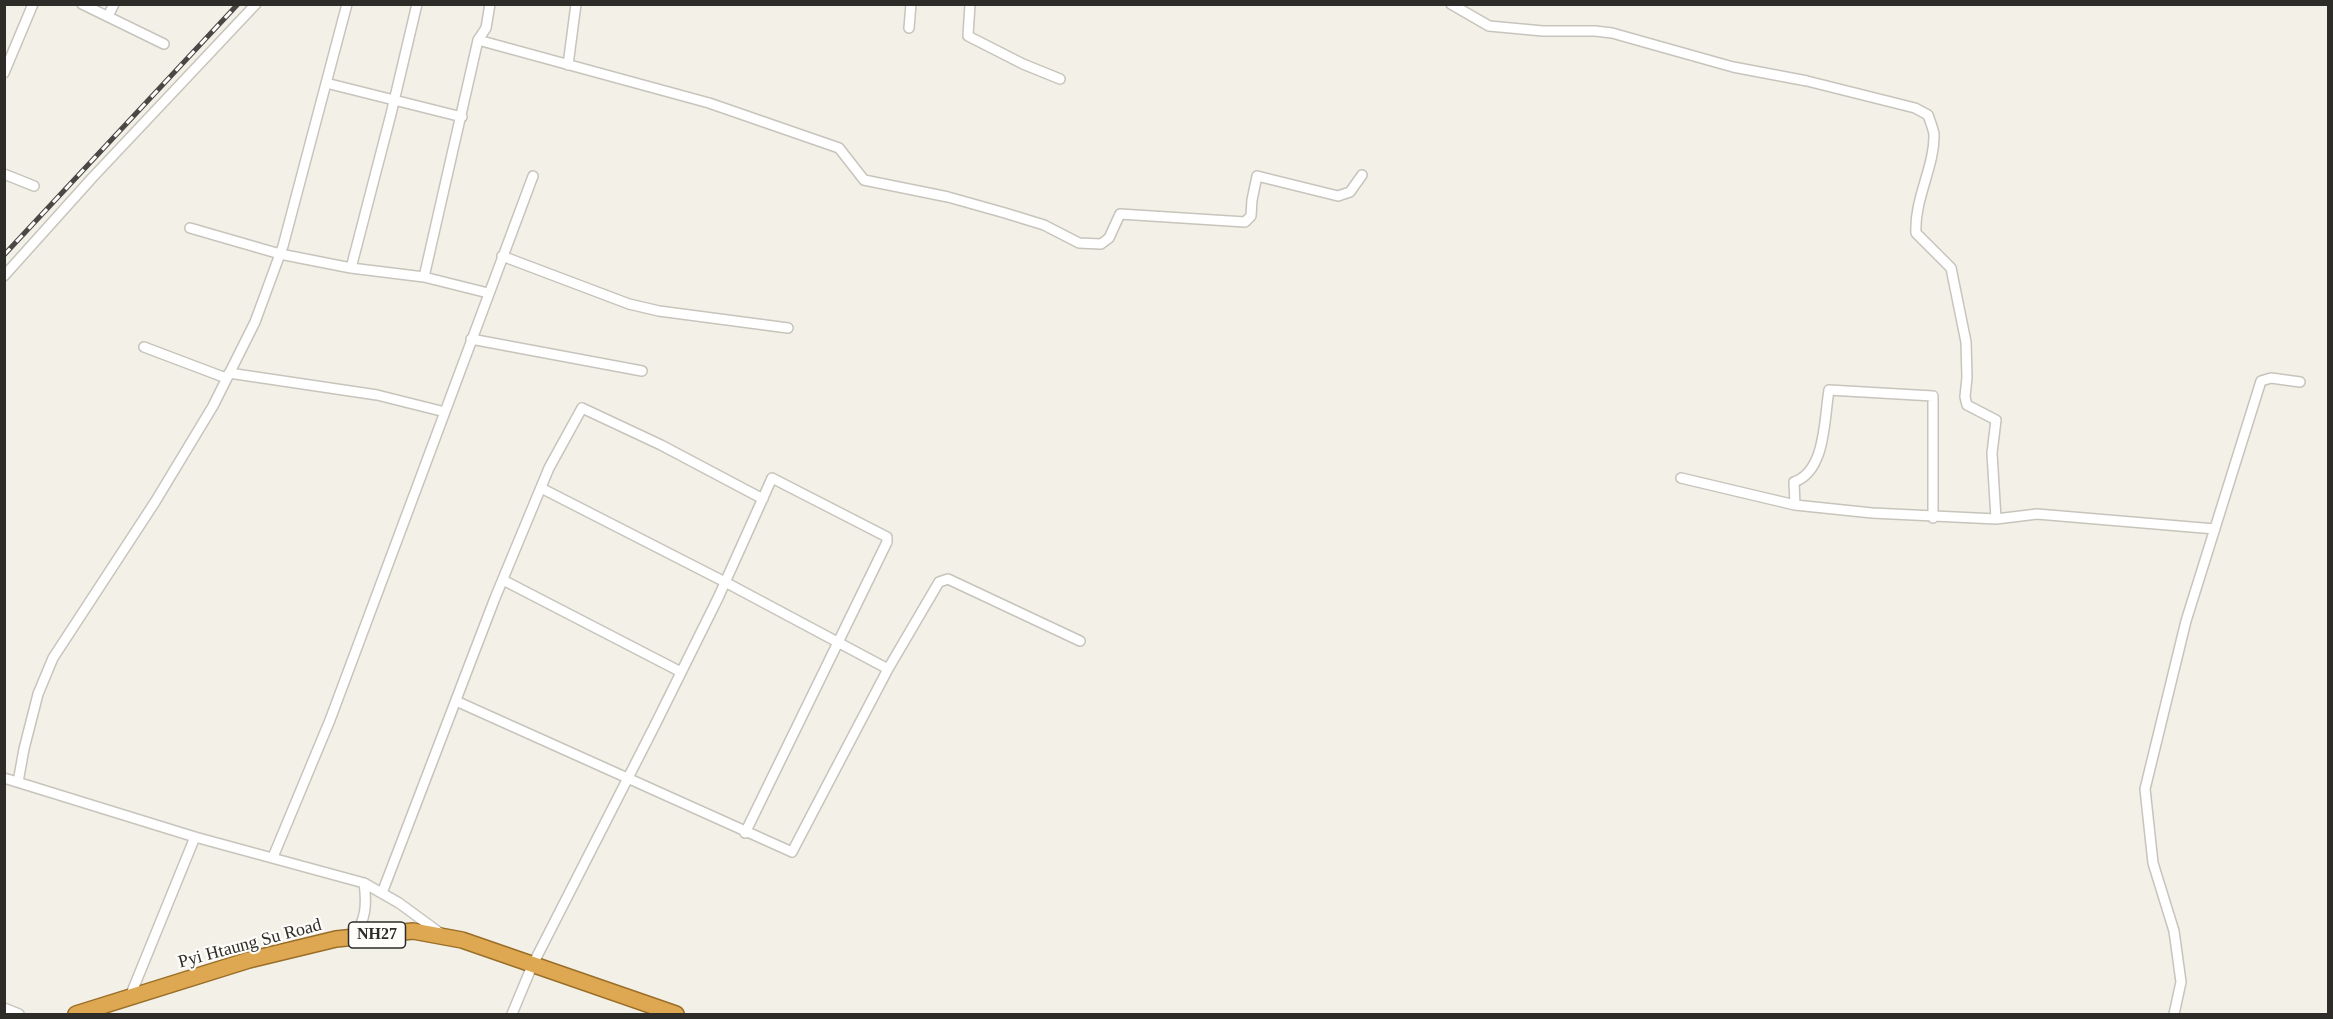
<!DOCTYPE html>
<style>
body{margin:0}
#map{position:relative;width:2333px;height:1019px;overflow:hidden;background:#f3f0e8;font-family:Georgia,serif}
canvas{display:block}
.frame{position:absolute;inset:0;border:6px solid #2d2c29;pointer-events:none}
</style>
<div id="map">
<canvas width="2333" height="1019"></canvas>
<div class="frame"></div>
</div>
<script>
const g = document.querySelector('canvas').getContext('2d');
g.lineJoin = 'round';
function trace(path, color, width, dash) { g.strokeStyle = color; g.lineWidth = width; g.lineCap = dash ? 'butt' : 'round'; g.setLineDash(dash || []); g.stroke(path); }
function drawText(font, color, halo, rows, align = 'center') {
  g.font = font + ' Georgia,serif'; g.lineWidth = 4.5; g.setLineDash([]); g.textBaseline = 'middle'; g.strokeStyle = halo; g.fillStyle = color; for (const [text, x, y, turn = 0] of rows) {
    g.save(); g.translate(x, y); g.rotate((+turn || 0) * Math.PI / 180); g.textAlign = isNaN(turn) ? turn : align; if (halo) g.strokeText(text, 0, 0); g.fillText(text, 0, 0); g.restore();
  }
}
const minor = new Path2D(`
 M82 4 164 44
 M970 4 968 36 1023 64 1060 79
 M1451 4 1489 26 1543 31H1595L1612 33 1733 67 1807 81 1915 108 1928 115C1930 121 1933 128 1934 134 1935 166 1914 199 1916 233L1951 268 1966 342 1967 377 1965 397 1967 405 1996 420 1992 453 1996 519
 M108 16 114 4
 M909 28 911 4
 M478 40 709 103 839 148 864 180 948 197 1005 213 1044 225 1079 243 1101 244 1109 238 1120 214 1245 222 1251 216 1252 200 1257 176 1338 196 1350 192 1362 175
 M568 65 576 4
 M4 73 33 4
 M326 83 462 117
 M4 174 34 186
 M190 228 280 254 351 268 424 277 488 293
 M502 256 629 304 659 311 788 328
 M351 268 391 114 417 4
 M4 276 92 178 256 4
 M424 277 478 40 486 28 490 4
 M471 339 642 371
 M144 347 226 378
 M229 373 377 395 445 412
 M1681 478 1795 505 1872 513 1996 519 2037 514 2215 529
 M541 488 725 582 888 669
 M1795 505 1794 482C1826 471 1824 419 1829 390L1933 396V518
 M503 580 681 672
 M456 701 792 852 888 669 939 582 948 579 1080 641
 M4 778 195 837 364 883 399 903 440 933
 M18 782 24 749 38 694 53 658 155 502 213 406 255 322 283 246 347 4
 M273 857 330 720 533 176
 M382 893 495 598 549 468 582 408 661 445 763 499
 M354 937C366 919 367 904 364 883
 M129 999 195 837
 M4 1008 19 1014
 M512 1014 532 966 655 725 718 598 772 478 887 537V542L745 833
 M2174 1014 2181 982 2174 931 2153 863 2145 789 2186 621 2261 381 2271 378 2300 382`);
const trunk = new Path2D(`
 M76 1014 249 960 336 939 413 931 462 940 676 1014`);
trace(minor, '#c7c4bc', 12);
trace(trunk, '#9a6e27', 18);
trace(minor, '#fff', 9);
trace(trunk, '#dea852', 15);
const rail = new Path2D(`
 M4 255 238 4`);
trace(rail, '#4a4845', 5);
trace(rail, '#fffdf9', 3, [9]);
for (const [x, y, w] of [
 [377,935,57]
]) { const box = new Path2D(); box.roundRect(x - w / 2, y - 13, w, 26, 4.5); g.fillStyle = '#fffdf9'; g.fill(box); trace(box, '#2d2c29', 1.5); }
drawText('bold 16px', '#2d2c29', null, [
 ["NH27",377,935]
]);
drawText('18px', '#2d2c29', '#fffdf9', [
 ["Pyi Htaung Su Road",250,944,-15]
]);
</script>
